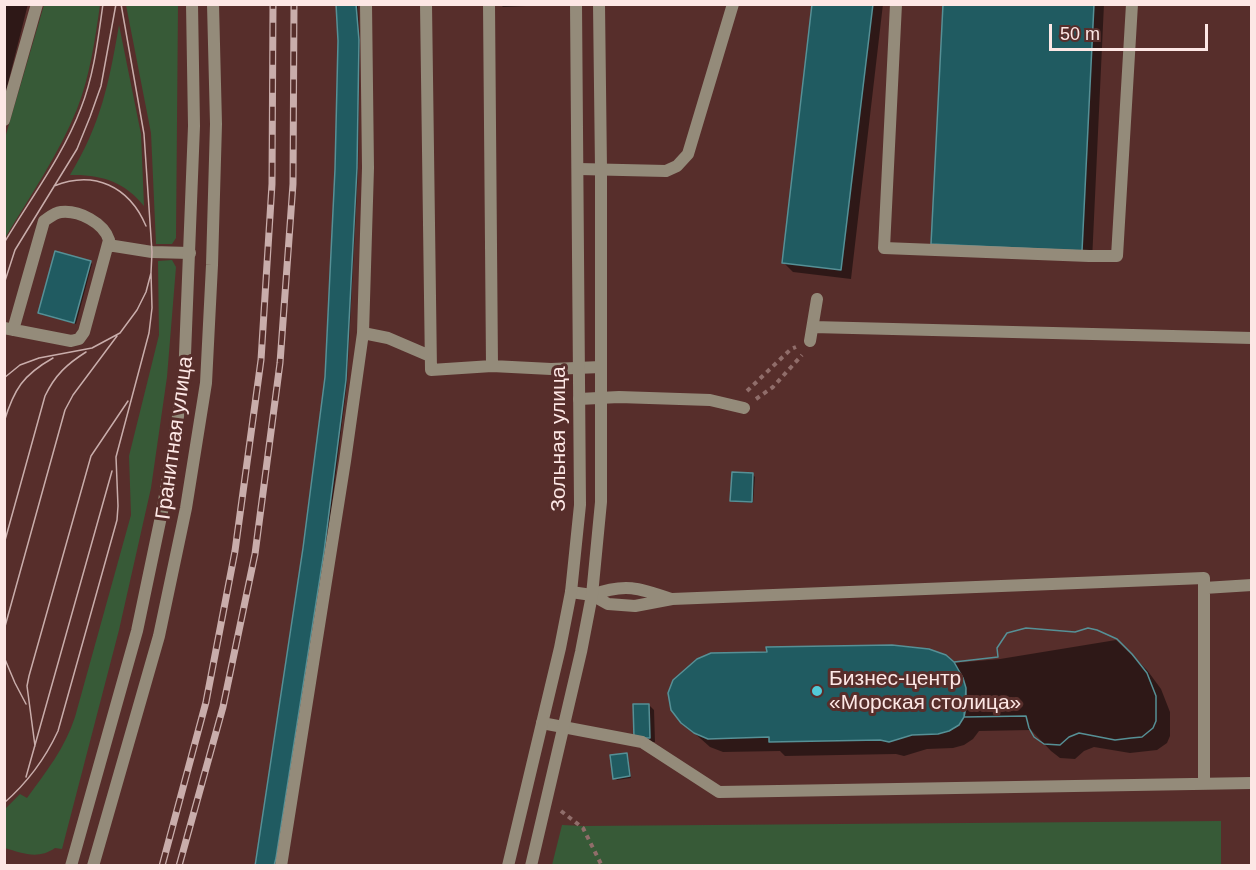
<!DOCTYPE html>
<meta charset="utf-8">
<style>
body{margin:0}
#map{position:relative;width:1256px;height:870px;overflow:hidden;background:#572e2b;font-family:Arial,sans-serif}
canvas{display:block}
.frame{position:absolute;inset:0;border:6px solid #fde7e5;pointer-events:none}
.scale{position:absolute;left:1049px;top:24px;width:159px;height:27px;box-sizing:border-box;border:3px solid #fde7e5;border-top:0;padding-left:8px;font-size:18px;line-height:21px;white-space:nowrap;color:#fde7e5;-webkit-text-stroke:4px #572e2b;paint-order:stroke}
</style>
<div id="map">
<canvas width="1256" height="870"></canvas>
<div class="frame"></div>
<div class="scale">50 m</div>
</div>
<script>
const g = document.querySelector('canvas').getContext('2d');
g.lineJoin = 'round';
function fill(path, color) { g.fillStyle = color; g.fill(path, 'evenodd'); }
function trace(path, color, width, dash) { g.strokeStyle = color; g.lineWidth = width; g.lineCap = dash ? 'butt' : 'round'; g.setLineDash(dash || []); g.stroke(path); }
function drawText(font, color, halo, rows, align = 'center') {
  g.font = font + ' Arial,sans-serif'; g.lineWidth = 6; g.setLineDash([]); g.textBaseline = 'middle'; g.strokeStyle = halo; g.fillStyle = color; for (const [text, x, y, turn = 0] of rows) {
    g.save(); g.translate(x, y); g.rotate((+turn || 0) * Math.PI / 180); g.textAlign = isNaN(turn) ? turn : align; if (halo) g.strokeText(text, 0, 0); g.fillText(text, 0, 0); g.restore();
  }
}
fill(new Path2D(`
 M44 5H100C95 39 90 76 77 109 59 154 30 196 5 238V138Z
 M126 5H178L176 238 172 244H156L151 133Z
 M119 25 141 134 144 206C125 182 101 174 70 175 101 124 109 83 119 25Z
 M172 260 176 267 167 377 151 488 119 630 62 849 55 848C38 860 22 853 5 848V809L20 794 27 798C46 772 65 748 75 717L131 515 129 456 159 335 158 261Z
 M1221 821V865H552L562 825 584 826Z`), '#375a37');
fill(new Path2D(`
 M4 4H28L5 95H4Z
 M338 4H358L360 43 358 171 347 382 326 554 276 866H257L305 548 327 378 337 169 340 41Z
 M526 4V6L503 7 501 5Z
 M814 4H883L851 279 793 272 783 262Z
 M944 4H1104L1092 261 943 254Z
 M90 262 92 264 76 324 42 315 40 313Z
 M753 475 755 477 753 503 734 502 732 500Z
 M1116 640 1147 670 1161 689 1170 712V736L1167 743 1157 750 1130 753 1094 747 1084 751 1075 759 1060 758 1051 751 1031 730 979 731 973 739 964 745 953 748 927 749 904 756 896 754 785 756 780 751 723 752 710 747 682 722 954 663 1000 659Z
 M649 705 654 710 655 742H640Z
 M626 754 628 756 631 778 617 780 615 778Z`), '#0007');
const building = new Path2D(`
 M336 4H356L359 40 357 168 346 380 324 552 276 858 274 866H255L303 548 325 377 335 169 338 41Z
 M812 4H873L841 270 782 263Z
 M943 4H1094L1082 251 931 244Z
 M55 251 91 261 74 323 38 313Z
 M732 472 753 473 752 502 730 501Z
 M1026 628 1075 632 1088 628 1097 630 1117 639 1132 654 1147 673 1156 696V721L1153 728 1142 737 1131 738 1115 740 1079 733 1069 737 1060 745 1044 744 1034 737 1029 728 1026 716 964 717 966 688 963 678 954 662 998 657 997 648 1007 633Z
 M1026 628 1075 632 1088 628 1097 630 1117 639 1132 654 1147 673 1156 696V721L1153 728 1142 737 1131 738 1115 740 1079 733 1069 737 1060 745 1044 744 1034 737 1029 728 1026 716 964 717 966 688 963 678 954 662 998 657 997 648 1007 633Z
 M892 645 929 649 946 655 954 662 963 678 966 688V707L964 717 959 725 949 731 938 734 912 735 889 742 880 740 769 742V737L708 739 694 733 681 723 671 710 668 693 673 680 697 659 711 653 767 652 766 647Z
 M633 704H649L650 738H634Z
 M627 753 630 776 613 779 610 755Z`);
fill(building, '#205b61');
trace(building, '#569096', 1.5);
trace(new Path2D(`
 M747 391 791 349 796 347
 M756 399 773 387 802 355
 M561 811 583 828 602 866`), '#906d6a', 4, [4.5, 4.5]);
trace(new Path2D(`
 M426 4 431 370 492 366 551 369 601 367
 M489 4 492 366
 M896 4 884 248 1089 256H1117L1132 4
 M579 169 666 171 677 166 688 154 733 4
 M108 245 152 252 190 253
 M813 327 1252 338
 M4 328 71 341 79 339 84 332 109 240C104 223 79 210 61 212 54 213 50 217 44 221L13 330
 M363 333 388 338 430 356
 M810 341 817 299
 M579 399 619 397 710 400 744 408
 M1204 588 1252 585
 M571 592 592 595 608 604 635 606 672 599 1204 578V784
 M592 595C625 583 639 588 671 599
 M542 723 642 742 719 792 1252 783
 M281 866 345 461 363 333 368 168 366 4`), '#948b7a', 12);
trace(new Path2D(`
 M4 120 37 4`), '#948b7a', 12);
trace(new Path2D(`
 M71 866 137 631 163 507 184 380 194 126 192 4
 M93 866 159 636 186 508 206 383 212 265 216 124 213 4
 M508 866 560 648 571 592 580 505 576 4
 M531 866 581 652 592 595 601 502V169L599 4`), '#948b7a', 12);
trace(new Path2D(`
 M54 186C94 170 129 186 146 226
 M4 243C30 199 63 156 81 108 94 75 98 39 103 4
 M4 284 15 250 77 149 90 117 101 86 116 4
 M4 378 20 365 39 358 92 348 120 333 137 310 146 292 151 273 152 252 144 134 121 4
 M4 422C14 389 23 375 53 358
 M4 544 45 396C55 375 67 364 86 352
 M4 630 65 410 73 395 117 336
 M4 657 15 683 26 704
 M35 746 27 686 29 676 91 456 128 401
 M26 777 112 471
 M4 803C27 783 45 759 58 731L117 520 118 506 116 457 149 333 152 308 151 273`), '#c9adab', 1.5);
const rail = new Path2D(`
 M162 866 206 702 235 551 261 360 272 184 273 4
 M179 866 223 707 255 554 280 363 293 184 294 4`);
trace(rail, '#c9adab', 7);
trace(rail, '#572e2b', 4.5, [14]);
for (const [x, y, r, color] of [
 [817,691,6,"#52cbd8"]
]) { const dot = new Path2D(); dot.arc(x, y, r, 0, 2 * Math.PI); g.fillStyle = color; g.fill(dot); trace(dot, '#572e2b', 2); }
drawText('21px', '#fde7e5', '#572e2b', [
 ["Гранитная улица",175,438,-82],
 ["Зольная улица",559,439,-90]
]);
drawText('21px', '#fde7e5', '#572e2b', [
 ["Бизнес-центр",829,679],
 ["«Морская столица»",829,703]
], 'left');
</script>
